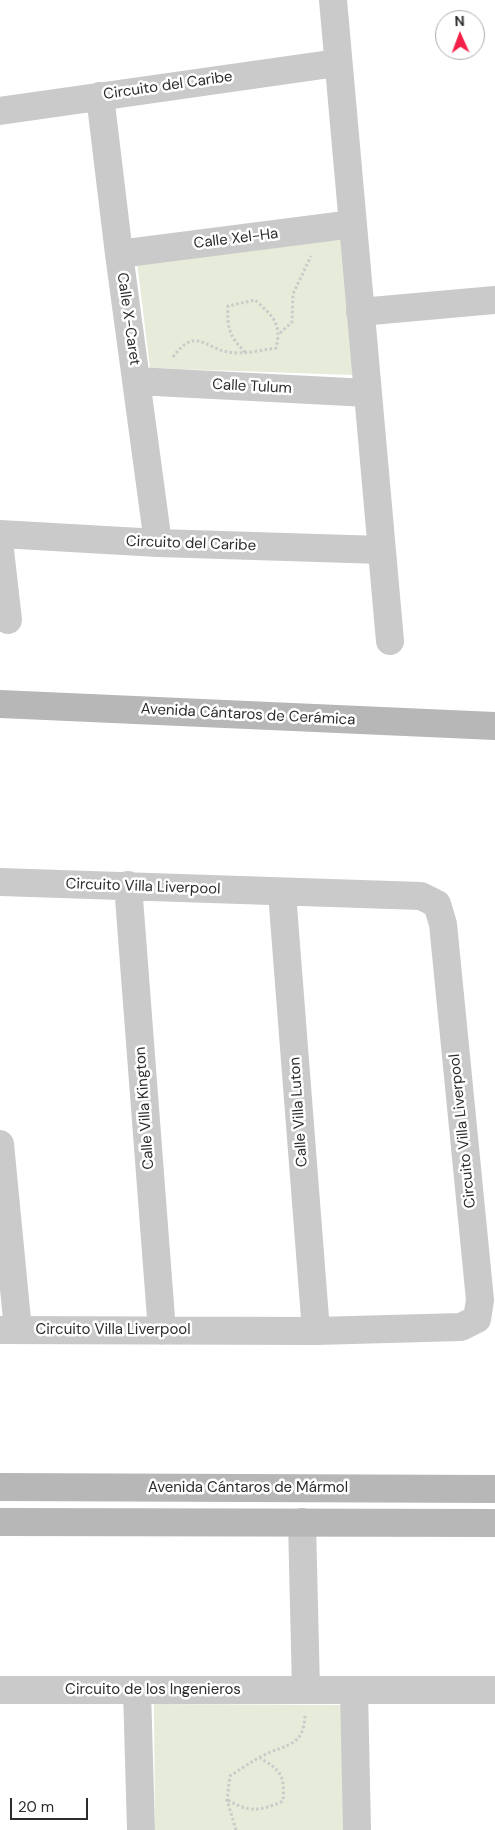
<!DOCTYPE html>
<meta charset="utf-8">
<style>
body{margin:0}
#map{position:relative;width:495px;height:1830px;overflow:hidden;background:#fff;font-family:"DM Sans",sans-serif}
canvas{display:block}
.north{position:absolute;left:435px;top:10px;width:50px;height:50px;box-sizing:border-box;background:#fff;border:1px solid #ababab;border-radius:50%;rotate:358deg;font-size:14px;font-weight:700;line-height:20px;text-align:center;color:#2d2d2d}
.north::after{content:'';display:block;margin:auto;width:18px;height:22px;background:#f32047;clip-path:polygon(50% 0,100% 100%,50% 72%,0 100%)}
.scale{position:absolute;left:10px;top:1798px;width:78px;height:22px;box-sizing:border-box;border:2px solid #2d2d2d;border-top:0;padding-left:6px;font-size:15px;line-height:18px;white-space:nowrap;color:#2d2d2d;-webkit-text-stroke:4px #fff;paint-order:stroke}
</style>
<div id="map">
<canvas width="495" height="1830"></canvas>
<div class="north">N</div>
<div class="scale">20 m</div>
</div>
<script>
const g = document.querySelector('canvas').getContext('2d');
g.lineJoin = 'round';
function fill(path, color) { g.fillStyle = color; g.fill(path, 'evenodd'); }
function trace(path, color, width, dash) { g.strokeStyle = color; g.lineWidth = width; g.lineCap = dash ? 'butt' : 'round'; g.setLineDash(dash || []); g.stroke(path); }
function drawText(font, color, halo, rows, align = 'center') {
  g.font = font + ' "DM Sans",sans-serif'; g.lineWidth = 5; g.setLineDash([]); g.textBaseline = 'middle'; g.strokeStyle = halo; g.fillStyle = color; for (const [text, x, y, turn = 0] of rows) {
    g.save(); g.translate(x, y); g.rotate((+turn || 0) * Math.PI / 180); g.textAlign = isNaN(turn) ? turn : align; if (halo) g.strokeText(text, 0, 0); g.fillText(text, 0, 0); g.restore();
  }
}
fill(new Path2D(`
 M343 233 353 375 150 368 137 262Z
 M154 1704 343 1705 347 1830H155Z`), '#e6ecd9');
trace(new Path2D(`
 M280 333 292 322 293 294 311 256
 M173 357C196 326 204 348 228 352 243 355 261 350 276 348 282 324 273 316 255 300L228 306C227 328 229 336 245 352
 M228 1800C249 1813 261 1811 283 1801 285 1776 281 1770 260 1758
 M236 1830 227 1800 230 1776C241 1769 252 1761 264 1755 286 1744 304 1747 305 1715`), '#cacaca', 3, [2.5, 2.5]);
trace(new Path2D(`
 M333 0 390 641
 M100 96 119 254 158 543
 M0 111 337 63
 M119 254 353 224
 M360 312 495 300
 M136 381 368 393
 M0 534 158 543 382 550
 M0 550 8 620
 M0 882 421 896 437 904 443 924 480 1300 477 1319 461 1327 316 1331 0 1330
 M128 885 162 1331
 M282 893 316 1331
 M0 1144 18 1330
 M302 1522 306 1690
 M0 1690H495
 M137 1690 141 1830
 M354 1690 357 1830`), '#cacaca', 28);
trace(new Path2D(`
 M0 704 495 726
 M0 1487 495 1489
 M0 1522 495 1523`), '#b7b7b7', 28);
drawText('15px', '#2d2d2d', '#fff', [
 ["Circuito del Caribe",168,86,-8],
 ["Calle Xel-Ha",236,239,-7],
 ["Calle X-Caret",128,319,82],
 ["Calle Tulum",252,387,3],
 ["Circuito del Caribe",191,544,2],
 ["Avenida Cántaros de Cerámica",248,715,3],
 ["Circuito Villa Liverpool",143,887,2],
 ["Calle Villa Kington",145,1108,-94],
 ["Calle Villa Luton",299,1112,-94],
 ["Circuito Villa Liverpool",463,1131,-96],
 ["Circuito Villa Liverpool",113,1330],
 ["Avenida Cántaros de Mármol",248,1488],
 ["Circuito de los Ingenieros",153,1690]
]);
</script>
